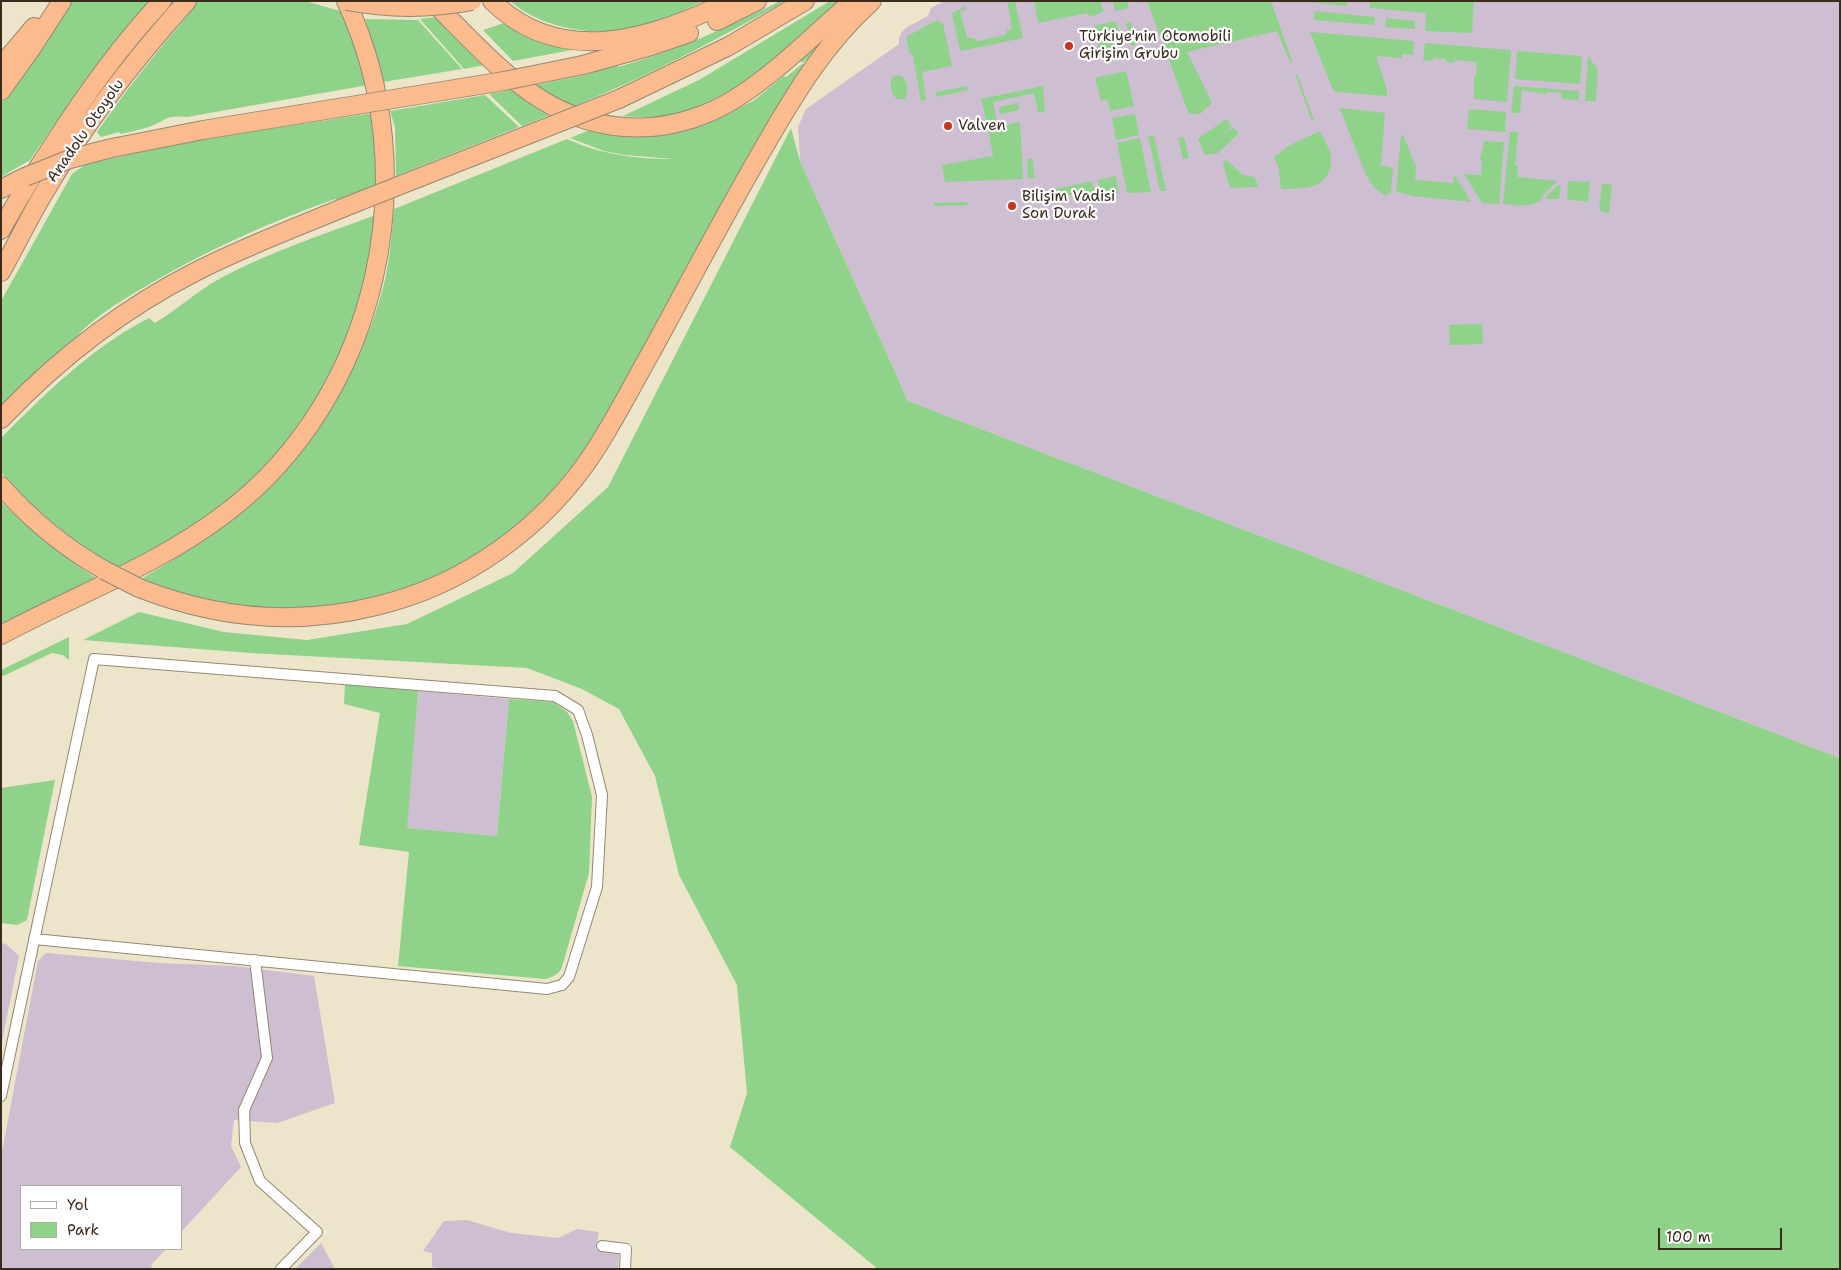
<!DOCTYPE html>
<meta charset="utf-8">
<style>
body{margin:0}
#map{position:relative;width:1841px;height:1270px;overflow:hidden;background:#ede5c9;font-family:"Shantell Sans",sans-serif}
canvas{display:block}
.frame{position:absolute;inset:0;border:2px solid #3b2a1e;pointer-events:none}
.legend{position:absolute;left:20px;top:1185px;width:162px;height:65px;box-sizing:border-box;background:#fff;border:1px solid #b1aaa5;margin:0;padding:6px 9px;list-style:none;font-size:15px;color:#3b2a1e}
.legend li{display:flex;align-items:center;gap:10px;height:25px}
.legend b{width:25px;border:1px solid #b1aaa5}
.scale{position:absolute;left:1658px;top:1228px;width:124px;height:22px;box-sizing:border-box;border:2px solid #3b2a1e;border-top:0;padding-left:6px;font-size:15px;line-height:18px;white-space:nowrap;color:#3b2a1e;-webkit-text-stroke:4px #fff;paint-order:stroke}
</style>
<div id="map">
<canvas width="1841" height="1270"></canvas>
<div class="frame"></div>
<ul class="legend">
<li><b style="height:6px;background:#fff"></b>Yol</li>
<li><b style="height:14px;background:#8fd28a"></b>Park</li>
</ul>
<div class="scale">100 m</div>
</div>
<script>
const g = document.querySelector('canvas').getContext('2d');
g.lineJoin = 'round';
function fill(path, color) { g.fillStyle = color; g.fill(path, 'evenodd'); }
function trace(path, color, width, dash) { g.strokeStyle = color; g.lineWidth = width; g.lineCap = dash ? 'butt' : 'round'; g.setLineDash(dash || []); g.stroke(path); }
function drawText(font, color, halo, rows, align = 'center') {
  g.font = font + ' "Shantell Sans",sans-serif'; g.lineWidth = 4.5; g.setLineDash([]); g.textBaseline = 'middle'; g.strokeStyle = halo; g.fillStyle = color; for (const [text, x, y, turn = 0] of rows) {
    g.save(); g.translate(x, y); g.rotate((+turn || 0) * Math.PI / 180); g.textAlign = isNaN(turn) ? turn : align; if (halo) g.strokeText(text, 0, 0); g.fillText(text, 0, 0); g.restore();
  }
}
fill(new Path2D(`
 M944 1H1840V758L908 401 800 161 798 127 806 109 899 44V38L901 33 907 27 928 16 931 8Z
 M418 691 509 699 497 836 406 828Z
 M1 943 6 944 19 956 1 1047Z
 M46 953 159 963 234 966 314 976 335 1103 277 1123 234 1120 231 1146 241 1167 181 1232V1186H21V1249H166L151 1265 154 1269H1V1157L38 961Z
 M467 1220 511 1233 558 1238 577 1229 599 1232 596 1250 619 1253 618 1269H442L432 1267V1253L423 1251 444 1221Z
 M321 1243 335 1269H295Z`), '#cdbed2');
fill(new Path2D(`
 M71 1H150L87 77 30 160 1 177V104L57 25Z
 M197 1H305L344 12 368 85 187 117C165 115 167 120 149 127 139 130 130 132 120 134L119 132 101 137 97 132C124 93 153 56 184 20 189 14 192 7 197 1Z
 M704 1C678 13 649 25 620 30 584 35 540 26 511 2Z
 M780 1 782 3C714 41 646 77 574 106L549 95 536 85 585 75 617 65 618 67C677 50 725 29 780 1Z
 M830 1H838C786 47 736 103 665 116 651 118 636 117 623 116L699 80Z
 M1007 1H1015L1023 38 960 51 952 13 966 6V10L960 11 967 38H973L978 41 1005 35 1007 30 1012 29Z
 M1034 1H1101L1103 12 1089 17 1088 13 1038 23Z
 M1113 1H1127L1129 8 1115 11Z
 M1147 1H1271L1292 61 1290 62 1277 31 1187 52 1212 103 1200 114H1189Z
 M1298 1H1347V6Z
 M1370 1H1474L1472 33 1425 31 1426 13 1370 8Z
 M1315 11 1375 17 1374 25 1314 20Z
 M436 17 485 65 464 69 420 19Z
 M1386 18 1415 21V29L1385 27Z
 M365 19 418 20 462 69 383 82 375 50Z
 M937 20 943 24 952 66 922 72 926 100 921 101 913 56 909 52 906 37Z
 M1116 21 1123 55 1101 59 1094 26Z
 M1131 22 1136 45 1131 46 1126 23Z
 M504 23 522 33 577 49 513 61 483 30Z
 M1310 32 1414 41 1413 55 1402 54V58L1376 56 1387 90V96L1336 92 1333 90Z
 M827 36 810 61 807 59 803 63 799 60Z
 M1425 43 1511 50 1507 102 1474 99V77H1476L1477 62 1455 60 1454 63 1446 62V59L1433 58V61L1423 60Z
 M1517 51 1582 56 1580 84 1515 79Z
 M1588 56 1598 70 1596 101H1585Z
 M802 64 805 65 764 129 614 402 585 450 547 497 518 524 491 545 461 564 424 581 385 595 349 603 289 610 202 602 141 579C171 561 202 543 230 522 304 466 363 370 385 280 390 257 392 232 394 209L567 139C602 155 637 159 675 159L625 155 604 151 570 138 597 127 675 132 704 125 753 101 784 76 786 77Z
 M1126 71 1134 106 1110 111 1108 100 1101 101 1095 78Z
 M1295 74H1297L1314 120 1312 121Z
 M899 75C908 78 909 92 905 99 892 102 891 90 891 80L894 76Z
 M967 86 968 90 936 97V92Z
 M1043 86 1045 111 1038 113 1034 93 993 102 997 122 987 124 981 99Z
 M1514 86 1579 91V100L1562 99V93L1547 92 1546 94 1522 90 1520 113H1511Z
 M511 90 550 115 522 126 489 94Z
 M485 95 519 127 396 176 395 127 390 111Z
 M1018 103 1019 110 1000 114 999 107Z
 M1341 108 1385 113 1381 165 1393 168 1391 192 1385 196 1374 187 1366 175 1340 109Z
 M1469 109 1506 112 1505 132 1467 129Z
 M373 113 380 183 337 200 335 199C270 222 207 250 148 285 122 300 98 314 77 336L78 338 53 358 1 406V301L72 174 86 164 128 155 127 151Z
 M1135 114 1139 135 1116 140 1112 118Z
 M1226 119 1232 126 1213 144 1233 127 1239 133 1218 153 1205 155 1198 139Z
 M1020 122 1023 179 945 182 942 165 993 156 988 128Z
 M791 128 800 161 908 401 1840 758V1269H878L730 1147 747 1093 737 985 679 875 655 776 619 709 582 689 527 668 251 653 83 640 139 612 224 632 307 640 407 624 513 573 608 487Z
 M1320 131C1324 139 1329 148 1331 156 1332 161 1331 167 1329 171 1322 191 1298 188 1281 189L1278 166 1274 157 1290 145Z
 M1510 132H1518L1515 166H1518L1517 177 1557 181 1541 197V201C1528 207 1517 206 1503 204Z
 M1154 135 1166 191H1160L1148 136Z
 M1401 135H1403L1416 167 1415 180 1453 183 1454 174 1471 202 1412 196 1396 191Z
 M1184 137 1189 158 1183 159 1178 138Z
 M1140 138 1151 192 1127 193 1117 143Z
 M1484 141 1504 142 1499 204 1482 203 1464 174 1481 175 1482 161 1480 160Z
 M1032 158 1035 178 1028 179 1027 159Z
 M1226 160 1243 175 1254 177 1259 187 1230 188 1223 164Z
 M1116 176 1119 193 1101 194 1098 180Z
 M1092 181 1095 194 1058 195 1056 189Z
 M1568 181 1590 182 1588 202 1567 199Z
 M1602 184H1612L1609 214 1599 210Z
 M1558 185 1561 186 1559 199H1546L1545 198Z
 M965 202 969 205 933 206 935 203Z
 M378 214 357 318 328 383 267 467 196 527 118 568 100 557 98 559 42 519 1 472V438C45 394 93 346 149 318L155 323C178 309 197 291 221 278 271 251 325 234 378 214Z
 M1482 324 1483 344 1450 345 1449 325Z
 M1 502C31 531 63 556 97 579L1 624Z
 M69 637V660L63 655 52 653 1 677V670Z
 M345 684 418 691 407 828 497 836 509 699 553 702 567 712 573 721 592 797 589 873 562 967C559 975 552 977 545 979L398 966 409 852 359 845 380 713 344 704Z
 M55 780 27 920 17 925 1 923V788Z`), '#8fd28a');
const minor = new Path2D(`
 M255 960 267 1058 244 1110 245 1143 260 1181 317 1232 281 1269
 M1 1096 94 659 555 696 578 710 587 735 602 795 597 887 569 977 562 985 547 989 34 939
 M602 1246 626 1249 625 1269`);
const motorway = new Path2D(`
 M432 1C497 65 550 134 651 127 678 125 709 115 733 100 777 73 813 35 853 1
 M492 1C562 70 654 37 730 1
 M717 21 757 1
 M583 65 651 46 689 33
 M1 66 34 27
 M1 91 31 49 62 1
 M619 99 729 46 805 1
 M96 152 112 148 203 130
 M1 189 25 177
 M1 230C16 202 33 175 51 148 84 96 120 46 162 1
 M1 272C15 247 27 222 41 198 82 127 132 62 187 1
 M1 419C58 359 124 308 197 271 248 245 302 225 355 203
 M1 486C31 520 65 548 104 570
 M139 588C215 618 296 626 376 606 465 585 544 528 594 452 616 418 634 382 654 347 690 281 725 214 763 149 794 95 825 43 872 1
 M1 635C77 594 157 566 226 513 379 397 427 173 346 1`);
trace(minor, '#948874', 12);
trace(motorway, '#948874', 20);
trace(minor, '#fff', 10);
trace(motorway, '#fbbb8c', 18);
const motorwayBridge = new Path2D(`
 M347 1C389 9 430 9 472 1
 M203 130 504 81 583 65
 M25 177 70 159 96 152
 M355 203 619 99
 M104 570 139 588`);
trace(motorwayBridge, '#948874', 20, []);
trace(motorwayBridge, '#fbbb8c', 18);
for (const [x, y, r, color] of [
 [1069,46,5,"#c8321e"],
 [948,126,5,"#c8321e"],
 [1012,206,5,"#c8321e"]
]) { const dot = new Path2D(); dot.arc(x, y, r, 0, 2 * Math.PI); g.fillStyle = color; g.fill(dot); trace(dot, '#fff', 2); }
drawText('15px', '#3b2a1e', '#fff', [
 ["Türkiye'nin Otomobili",1079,37],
 ["Girişim Grubu",1079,54],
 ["Valven",958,126],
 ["Bilişim Vadisi",1022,197],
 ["Son Durak",1022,214]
], 'left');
drawText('15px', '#3b2a1e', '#fff', [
 ["Anadolu Otoyolu",86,131,-55]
]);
</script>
